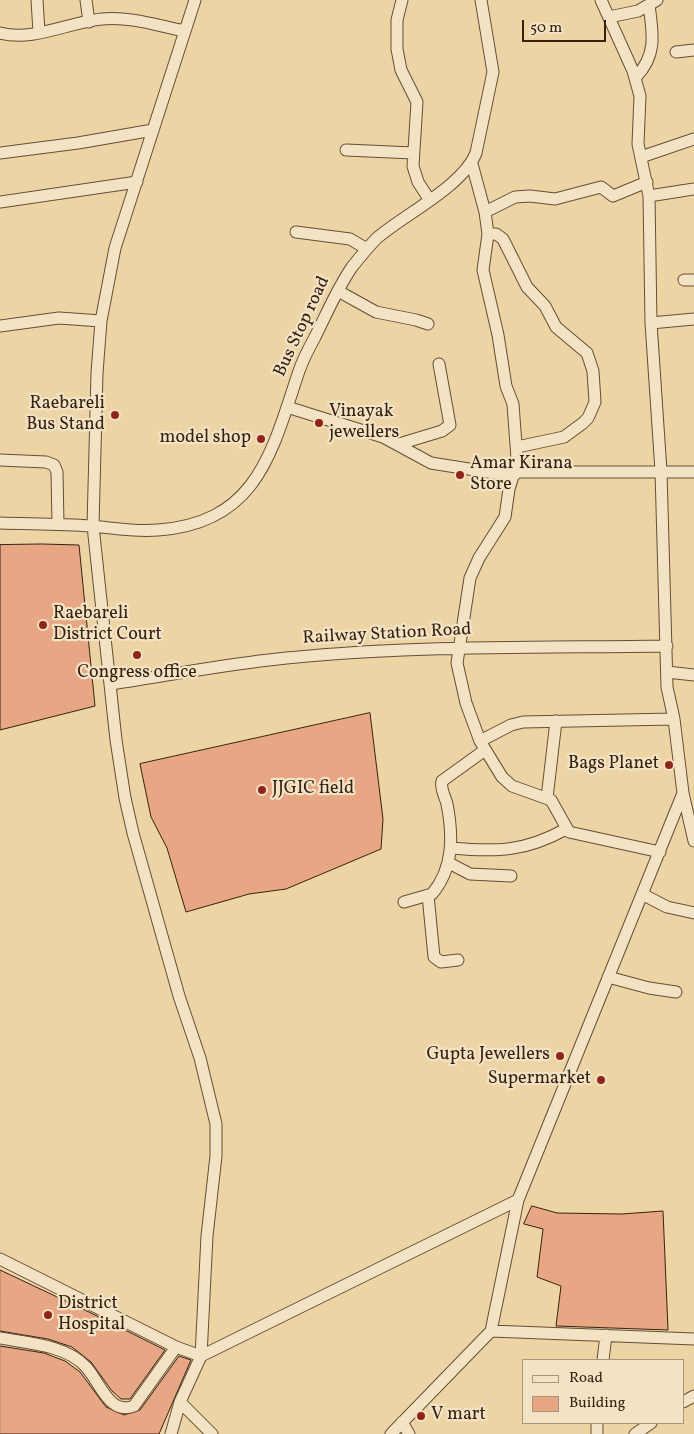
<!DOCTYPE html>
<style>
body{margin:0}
#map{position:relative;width:694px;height:1434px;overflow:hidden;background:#ecd4a4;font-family:Vollkorn,serif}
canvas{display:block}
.legend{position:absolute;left:522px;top:1359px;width:162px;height:65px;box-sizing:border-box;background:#f3e3c4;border:1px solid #a8957d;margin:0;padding:6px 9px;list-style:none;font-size:15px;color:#382113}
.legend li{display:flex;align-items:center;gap:10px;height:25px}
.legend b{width:25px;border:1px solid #a8957d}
.scale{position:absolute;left:522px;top:20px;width:84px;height:22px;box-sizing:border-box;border:2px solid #382113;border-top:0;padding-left:6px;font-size:15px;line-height:18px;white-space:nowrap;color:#382113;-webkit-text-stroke:4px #f3e3c4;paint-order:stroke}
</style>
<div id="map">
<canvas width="694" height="1434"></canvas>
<ul class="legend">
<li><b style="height:6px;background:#f3e3c4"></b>Road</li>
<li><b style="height:14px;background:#e7a684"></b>Building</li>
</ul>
<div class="scale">50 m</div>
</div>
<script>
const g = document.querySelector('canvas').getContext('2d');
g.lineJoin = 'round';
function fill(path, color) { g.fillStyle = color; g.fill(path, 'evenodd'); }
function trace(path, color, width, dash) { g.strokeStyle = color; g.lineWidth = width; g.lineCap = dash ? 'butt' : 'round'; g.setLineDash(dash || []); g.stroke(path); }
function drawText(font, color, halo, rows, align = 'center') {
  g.font = font + ' Vollkorn,serif'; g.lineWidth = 4.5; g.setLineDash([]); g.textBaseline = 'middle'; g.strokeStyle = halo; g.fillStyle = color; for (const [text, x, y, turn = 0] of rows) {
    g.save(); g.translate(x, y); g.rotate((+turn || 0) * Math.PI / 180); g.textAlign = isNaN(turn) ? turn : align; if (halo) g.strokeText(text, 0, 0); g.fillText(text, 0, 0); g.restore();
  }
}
const building = new Path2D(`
 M42 544 79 545 95 706 0 730V545Z
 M370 713 383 819 381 849 286 889 249 894 186 912 167 848 151 817 140 764Z
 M532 1206 557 1213 622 1214 663 1211 668 1330 556 1326 561 1286 537 1277 543 1229 524 1224Z
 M0 1270 89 1312 165 1350 130 1399H121L112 1391 91 1362 72 1347 48 1339 0 1331Z
 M0 1346 44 1353 65 1361 80 1372 106 1407 124 1415 140 1410 179 1356 191 1360 159 1434H0Z`);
fill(building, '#e7a684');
trace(building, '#382113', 1);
const minor = new Path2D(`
 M37 0 39 32
 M86 0 89 22
 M402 0 397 20V49L401 70 417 102 413 166 418 182 429 199
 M609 17 638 11 657 0
 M0 33C33 42 69 22 102 19 129 16 159 26 185 31
 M676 52 694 50
 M636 77C657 55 653 34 649 5
 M346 150 413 153
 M0 153 78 143 153 130
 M641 157 694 139
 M472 164 485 212 488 234 483 270 498 335 506 386 513 404 518 472H694
 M649 196 694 189
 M0 202 137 182
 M485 212 515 197 530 196 555 199 601 187 613 196 647 182
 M296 232 350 239 367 249
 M488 234H496L503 239 527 287 545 306 556 327 587 353 593 371 595 402 588 418 583 423 564 437 517 447
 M684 280H694
 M338 291 376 312 416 320 428 324
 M651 323 694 319
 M0 326 59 318 101 321
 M287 407 383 437 431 463 513 476
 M399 444 442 431 450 425 439 364
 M0 460 46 462 54 465 57 472 58 524
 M518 472 513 476 509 489 505 517 479 558 470 578 457 663 466 703 480 741 502 777 512 786 551 800 569 832 660 852
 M0 523C30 524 61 524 91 526 114 528 135 532 158 530 258 523 272 451 299 371 303 359 309 348 315 337 327 313 337 289 352 267 360 257 368 247 377 238 405 214 463 186 476 153L493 72 481 0
 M667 672 694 675
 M111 684C164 676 216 666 269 660 401 645 534 648 667 646
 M480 741 511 725 523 722 674 719
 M683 793 694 841
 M547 798 556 721
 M451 848C496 852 525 852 566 829
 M449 863 470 874 511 876
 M642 894 667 907 694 913
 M428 895 434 957 441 962 458 960
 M404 902 432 894C454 868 453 835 447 804 445 796 440 789 442 781L485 750
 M608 977 649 988 676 992
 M0 1259 176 1347 201 1356 518 1200
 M491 1331 694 1339
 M0 1338C27 1343 67 1345 86 1367 100 1382 109 1416 134 1406L176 1347
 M603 1360 606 1335
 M180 1402 212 1434
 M683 1402 694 1396
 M402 1422 409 1434
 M171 1434 180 1402 201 1356 207 1236 216 1156V1124L200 1058 179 996 133 833 125 798 116 740 93 526 97 373 101 321 115 248 195 0
 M391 1434 491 1331 518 1200 683 793 674 719 667 687 661 471 651 323 649 196 638 144 640 96 633 71 601 0
 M597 1434V1423
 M635 1434 651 1423`);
trace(minor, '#654e37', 13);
trace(minor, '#f3e3c4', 11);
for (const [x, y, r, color] of [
 [115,415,5,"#8f2418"],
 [319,423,5,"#8f2418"],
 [261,439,5,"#8f2418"],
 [460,475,5,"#8f2418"],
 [43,625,5,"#8f2418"],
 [137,655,5,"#8f2418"],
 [669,765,5,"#8f2418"],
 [262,790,5,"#8f2418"],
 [560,1056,5,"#8f2418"],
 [601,1080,5,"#8f2418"],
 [48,1315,5,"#8f2418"],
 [421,1416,5,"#8f2418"]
]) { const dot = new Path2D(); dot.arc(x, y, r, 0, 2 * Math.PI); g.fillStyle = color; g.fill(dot); trace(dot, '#f3e3c4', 2); }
drawText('18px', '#382113', '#f3e3c4', [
 ["Bus Stop road",303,327,-65],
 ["Railway Station Road",387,635,-3]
]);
drawText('18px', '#382113', '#f3e3c4', [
 ["Raebareli",105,405,"right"],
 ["Bus Stand",105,426,"right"],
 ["Vinayak",329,413],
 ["jewellers",329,434],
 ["model shop",251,439,"right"],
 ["Amar Kirana",470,465],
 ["Store",470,486],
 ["Raebareli",53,615],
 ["District Court",53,636],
 ["Congress office",137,674,"center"],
 ["Bags Planet",659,765,"right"],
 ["JJGIC field",272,790],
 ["Gupta Jewellers",550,1056,"right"],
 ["Supermarket",591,1080,"right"],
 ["District",58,1305],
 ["Hospital",58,1326],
 ["V mart",431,1416]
], 'left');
</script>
